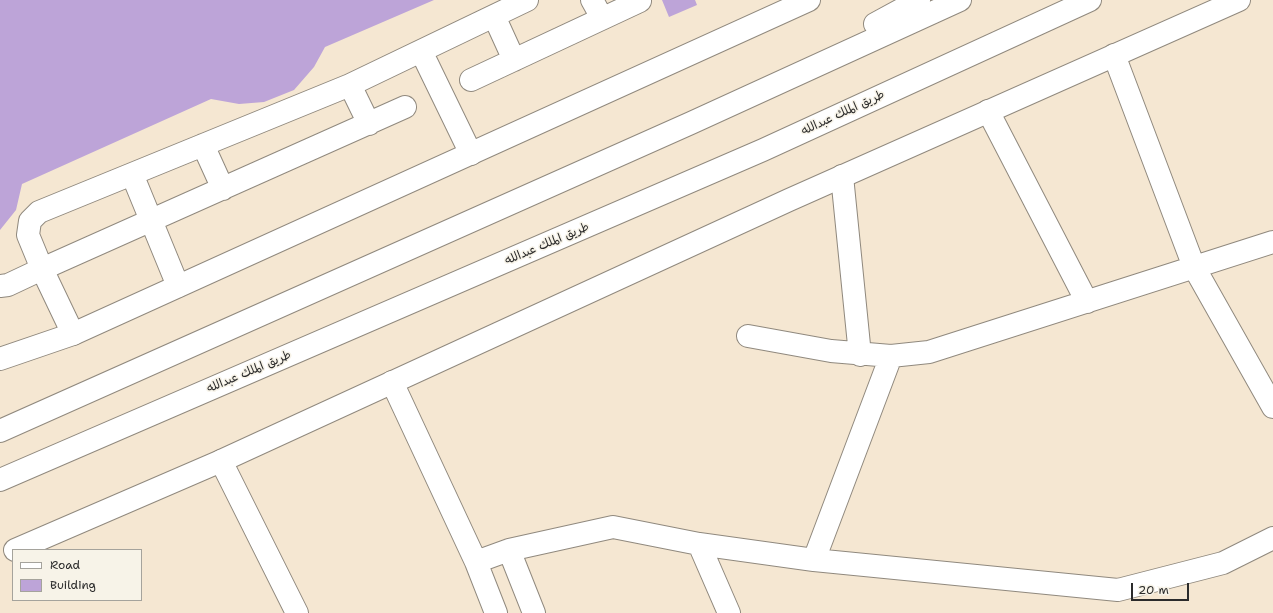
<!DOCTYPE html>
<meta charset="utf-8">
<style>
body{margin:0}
#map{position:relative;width:1273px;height:613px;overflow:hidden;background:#f5e7d2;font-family:"Shantell Sans",sans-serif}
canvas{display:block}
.legend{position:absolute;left:12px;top:549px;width:130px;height:52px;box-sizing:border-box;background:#f7f3e8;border:1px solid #a5a39c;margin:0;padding:5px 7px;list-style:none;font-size:12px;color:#2b2b2b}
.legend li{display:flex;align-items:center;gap:8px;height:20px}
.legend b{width:20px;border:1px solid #a5a39c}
.scale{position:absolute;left:1131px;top:583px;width:58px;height:18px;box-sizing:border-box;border:2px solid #2b2b2b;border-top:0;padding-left:5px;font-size:12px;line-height:14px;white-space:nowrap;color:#2b2b2b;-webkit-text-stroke:3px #f7f3e8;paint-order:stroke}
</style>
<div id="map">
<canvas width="1273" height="613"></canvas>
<ul class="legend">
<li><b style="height:5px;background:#fff"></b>Road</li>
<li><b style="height:11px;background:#bda4d8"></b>Building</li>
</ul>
<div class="scale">20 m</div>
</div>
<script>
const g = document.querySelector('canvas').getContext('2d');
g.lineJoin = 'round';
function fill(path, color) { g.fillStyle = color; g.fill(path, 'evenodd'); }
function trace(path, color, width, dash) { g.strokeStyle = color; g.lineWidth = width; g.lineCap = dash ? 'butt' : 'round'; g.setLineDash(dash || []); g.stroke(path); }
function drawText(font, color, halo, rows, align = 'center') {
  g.font = font + ' "Shantell Sans","Playpen Sans Arabic",sans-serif'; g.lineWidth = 3; g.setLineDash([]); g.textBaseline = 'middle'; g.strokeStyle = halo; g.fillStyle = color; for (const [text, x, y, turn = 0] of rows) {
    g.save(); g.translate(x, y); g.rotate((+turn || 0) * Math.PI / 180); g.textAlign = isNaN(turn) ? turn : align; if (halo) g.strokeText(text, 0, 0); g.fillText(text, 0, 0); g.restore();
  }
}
fill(new Path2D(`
 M0 0H434L325 47 314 67 294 90 264 102 239 104 211 99 22 184 16 210 0 230Z
 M662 0H695L697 5 669 17Z`), '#bda4d8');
const minor = new Path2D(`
 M592 0 602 18
 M494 16 514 60
 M421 51 471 154
 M1114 55 1194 267 1273 407
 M471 80 640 1
 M350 85 369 124
 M988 111 1087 302
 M203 145 223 189
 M132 174 178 286
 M842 176 860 355
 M0 286 8 285 42 269 28 235 30 221 39 212 350 85 527 0
 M73 334 42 269 405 107
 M748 336 831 351 891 356 814 560
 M891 356 929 352 1273 242
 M392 382 476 562 496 613
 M221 461 297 613
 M699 544 729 613
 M509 550 534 613
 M476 562 509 550 613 527 699 544 814 560 1118 590 1223 563 1273 538`);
const major = new Path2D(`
 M0 359 73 334 809 0
 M15 550 221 461 789 200 1239 0`);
const highway = new Path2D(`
 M875 24 919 0
 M0 431 691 123 960 0
 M0 480 763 150 1090 0`);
trace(minor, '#90897e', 24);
trace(major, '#90897e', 24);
trace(highway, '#90897e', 24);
trace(minor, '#fff', 22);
trace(major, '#fff', 22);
trace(highway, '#fff', 22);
drawText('12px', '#2b2b2b', '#f7f3e8', [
 ["طريق الملك عبدالله",843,113,-25],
 ["طريق الملك عبدالله",547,244,-23],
 ["طريق الملك عبدالله",249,372,-23]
]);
</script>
